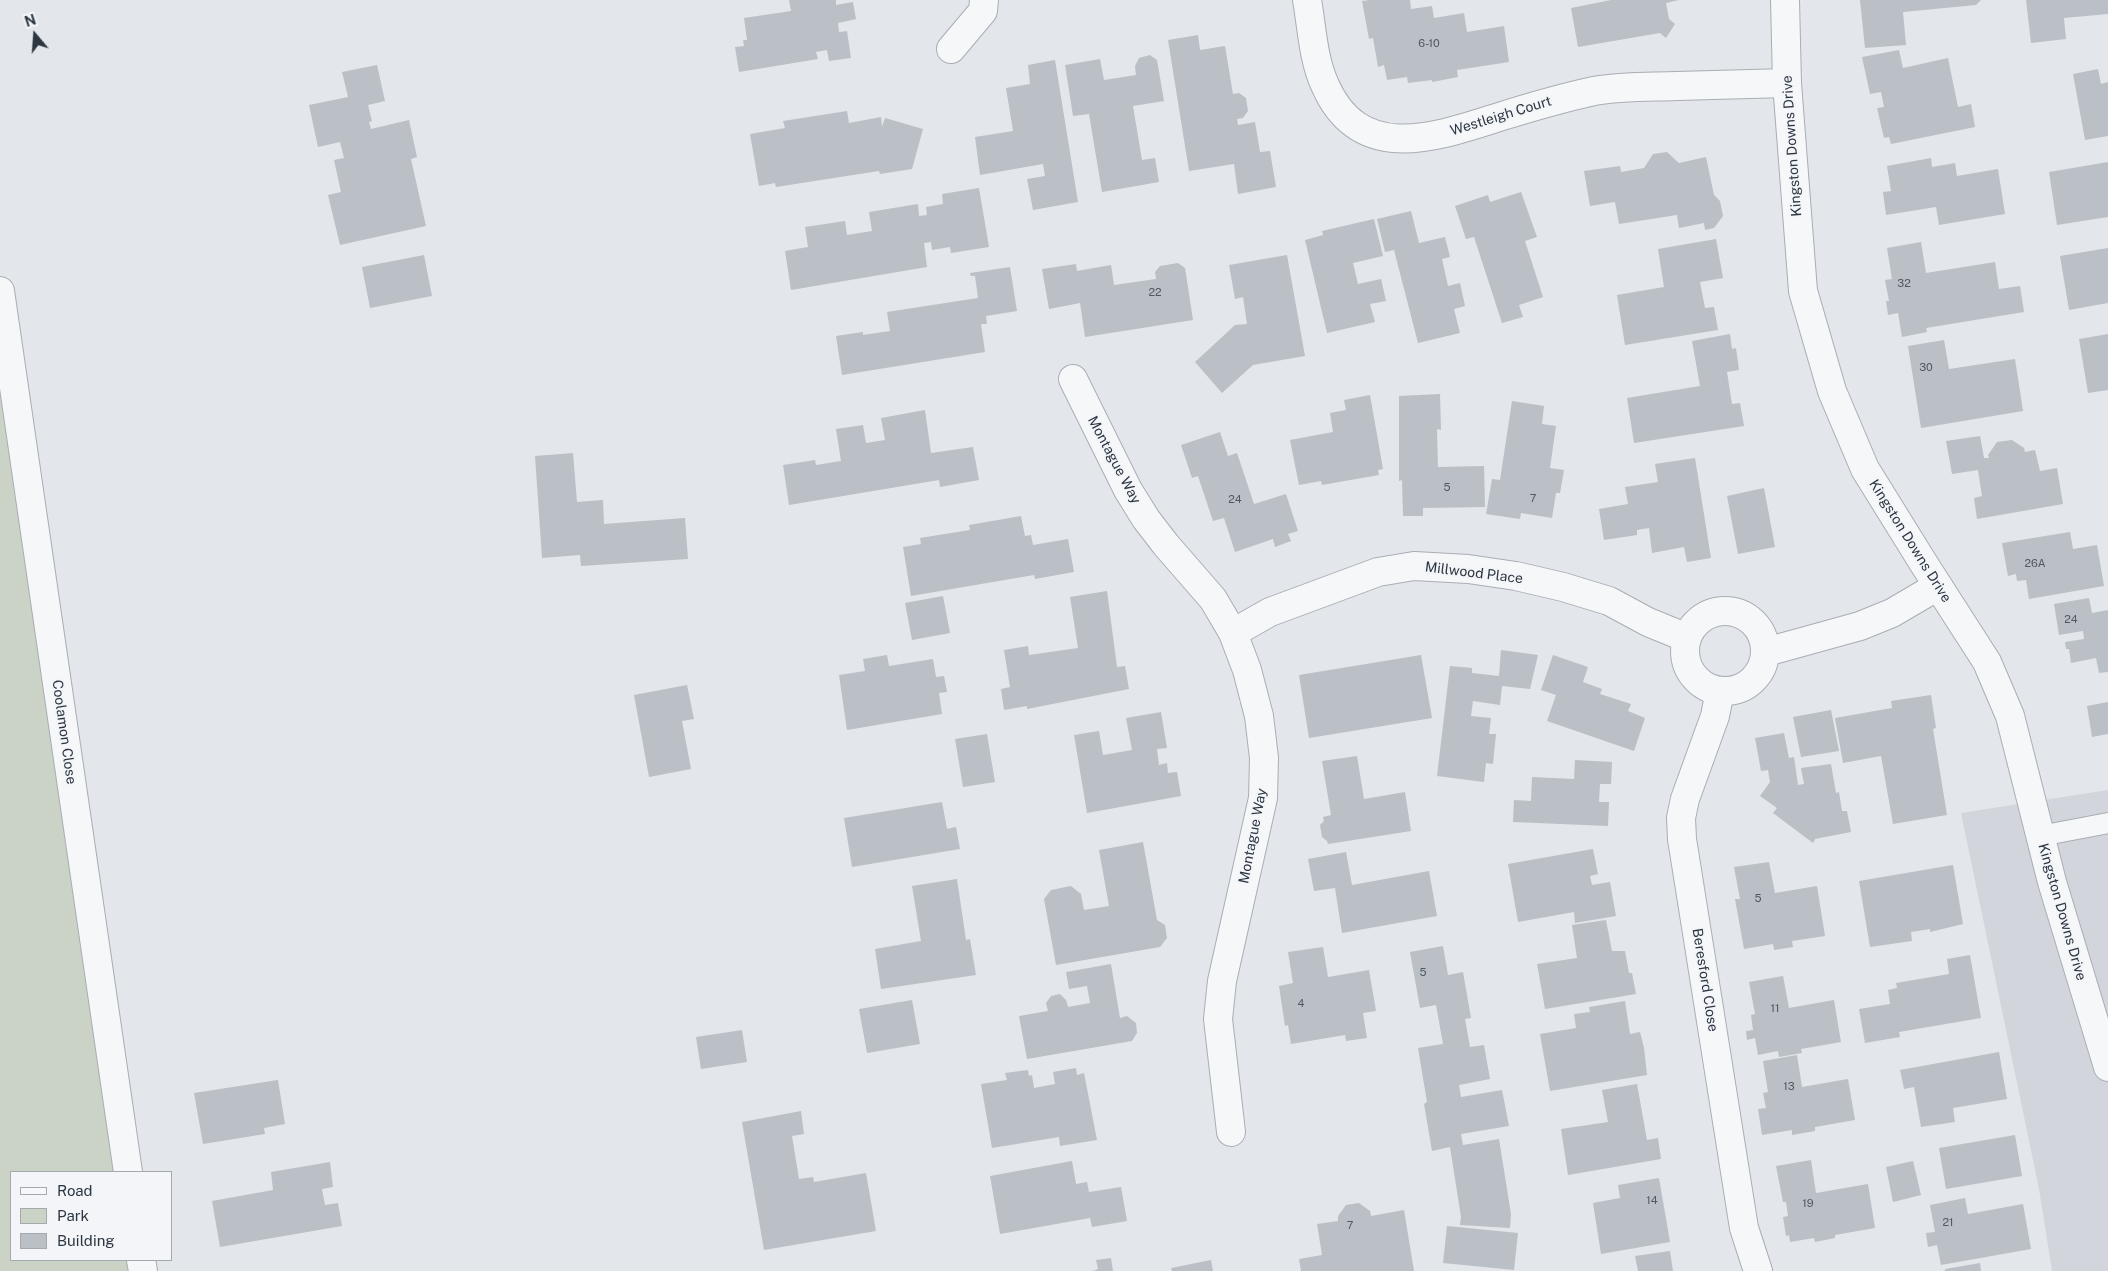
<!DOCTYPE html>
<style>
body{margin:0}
#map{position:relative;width:2108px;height:1271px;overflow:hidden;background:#e3e6ea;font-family:"Public Sans",sans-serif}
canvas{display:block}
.legend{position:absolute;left:10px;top:1171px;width:162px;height:90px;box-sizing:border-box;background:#f3f5f8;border:1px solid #a3a9af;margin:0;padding:6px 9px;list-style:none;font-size:15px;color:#2c3641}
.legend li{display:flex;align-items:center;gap:10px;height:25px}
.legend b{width:25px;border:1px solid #a3a9af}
.north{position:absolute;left:10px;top:10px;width:50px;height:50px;-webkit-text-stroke:4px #f3f5f8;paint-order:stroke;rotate:342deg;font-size:14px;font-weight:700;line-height:20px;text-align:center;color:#2c3641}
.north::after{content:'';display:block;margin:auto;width:18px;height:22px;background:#2c3641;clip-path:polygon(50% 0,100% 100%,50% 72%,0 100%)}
</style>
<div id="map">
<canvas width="2108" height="1271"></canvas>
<ul class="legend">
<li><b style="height:6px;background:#f6f7f9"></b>Road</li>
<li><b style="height:14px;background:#cad3c5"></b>Park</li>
<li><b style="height:14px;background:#bbc0c6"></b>Building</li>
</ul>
<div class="north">N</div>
</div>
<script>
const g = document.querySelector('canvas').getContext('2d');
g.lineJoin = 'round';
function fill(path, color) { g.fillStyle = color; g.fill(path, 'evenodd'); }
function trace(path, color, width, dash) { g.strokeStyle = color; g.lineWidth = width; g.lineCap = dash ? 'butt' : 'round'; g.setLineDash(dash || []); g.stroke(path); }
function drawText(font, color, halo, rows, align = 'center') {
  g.font = font + ' "Public Sans",sans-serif'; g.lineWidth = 4; g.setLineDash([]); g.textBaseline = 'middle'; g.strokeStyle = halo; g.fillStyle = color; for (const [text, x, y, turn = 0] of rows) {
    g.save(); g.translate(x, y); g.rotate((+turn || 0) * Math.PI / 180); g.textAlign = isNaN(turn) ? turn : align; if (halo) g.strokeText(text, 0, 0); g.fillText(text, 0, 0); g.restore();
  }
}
fill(new Path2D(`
 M2108 790V1271H2052L2039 1189 1961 813Z`), '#d2d6dc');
fill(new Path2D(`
 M0 291 128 1172H11V1260H141L143 1271H0Z`), '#cad3c5');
fill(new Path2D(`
 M789 0H836V5L853 2 856 19 838 23 839 32 847 31 851 58 829 61 827 50 816 52 818 59 739 72 735 47 744 46 743 40H747L744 18 791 11Z
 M1370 0H1410L1411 9 1432 6 1434 18 1464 13 1467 32 1504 26 1509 62 1457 70 1458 77 1432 82V80L1408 83 1407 77 1387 80 1384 65 1378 67 1373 38 1369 39 1362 1Z
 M1611 0H1679L1666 3 1669 19 1675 24 1666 38 1660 33 1578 47 1571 8Z
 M1860 0H1981L1976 5 1903 12 1906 45 1865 48Z
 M2026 0H2108V14L2064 18 2066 39 2031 43Z
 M1198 35 1200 50 1225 46 1233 94 1239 93 1246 98 1248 111 1243 118 1237 119 1238 125 1255 122 1260 152 1270 151 1276 187 1238 194 1234 164 1189 171 1168 40Z
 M1899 50 1903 68 1948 58 1958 107 1971 104 1975 127 1891 144 1889 137 1884 138 1877 108 1884 107 1881 92 1870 94 1862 57Z
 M1150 55 1157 60 1164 101 1133 106 1142 160 1155 158 1159 182 1102 192 1089 114 1073 116 1065 65 1100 59 1104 80 1136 75 1135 66 1139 58Z
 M1055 60 1078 202 1033 210 1027 179 1045 176 1043 164 980 175 975 137 1013 131 1006 88 1030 84 1028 65Z
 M377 65 385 101 368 105 372 121 369 122 371 129 409 120 417 157 411 159 426 226 340 245 328 195 341 192 334 160 344 158 340 142 318 147 309 105 348 97 342 72Z
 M2098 69 2101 84 2108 82V136L2085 140 2073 74Z
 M847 111 849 123 881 117 882 127 885 118 923 129 912 169 880 174 879 171 776 187 775 183 759 186 750 134 785 128 783 121Z
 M1667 152 1679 163 1706 157 1714 195 1720 201 1723 216 1714 228 1705 230 1704 223 1679 228 1677 215 1619 224 1615 202 1590 206 1584 171 1620 166 1621 172 1644 168 1653 154Z
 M1931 158 1932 167 1955 163 1957 176 1998 169 2005 214 1939 225 1936 207 1886 215 1883 192 1891 191 1887 166Z
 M2108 162V217L2057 225 2049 172Z
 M979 188 989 247 951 253 950 247 932 250 931 242 924 243 927 267 791 290 785 251 808 247 805 227 845 221 847 235 872 231 869 212 918 204 919 216 927 215 926 207 943 204 942 194Z
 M1521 192 1537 237 1525 241 1543 297 1519 305 1523 317 1502 323 1474 237 1466 239 1455 206 1488 195 1490 202Z
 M1411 211 1419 243 1445 237 1450 257 1442 259 1448 286 1460 283 1465 306 1454 309 1460 333 1418 343 1394 250 1385 252 1377 219Z
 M1374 219 1383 256 1353 263 1358 284 1381 279 1386 301 1370 304 1375 322 1327 333 1305 240 1323 235 1322 231Z
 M1716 239 1723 278 1700 282 1705 308 1714 307 1718 330 1625 345 1617 295 1664 287 1658 249Z
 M1921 242 1926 273 1995 262 1999 289 2020 286 2024 312 1926 328 1927 332 1902 337 1898 313 1888 315 1886 301H1889L1885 280 1892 279 1887 248Z
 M2108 248V303L2069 310 2060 256Z
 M424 255 432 296 370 308 362 267Z
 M1287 255 1305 356 1253 365 1222 393 1195 362 1235 325 1247 324 1243 297 1235 299 1229 265Z
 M1178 263 1185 268 1193 320 1085 337 1080 303 1049 309 1042 269 1076 264 1077 271 1111 265 1114 285 1156 279 1155 272 1160 266Z
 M1010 267 1017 311 986 316 987 324H981L985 352 842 375 836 336 863 332V335L890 331 887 312 978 298 975 276H971L970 273Z
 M1730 334 1732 349 1736 348 1739 370 1727 372 1732 404 1740 403 1744 426 1634 443 1627 398 1700 386 1692 341Z
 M2108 334V390L2088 393 2079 339Z
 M1944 340 1949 369 2015 359 2023 411 1921 428 1908 346Z
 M1440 394 1441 430 1437 429 1438 467 1484 466 1485 507 1423 508V516H1403L1402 480 1399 481V396Z
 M1370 395 1383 469 1378 470 1379 475 1322 485 1321 481 1299 485 1290 440 1333 432 1330 413 1346 410 1344 400Z
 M1512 401 1544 406 1542 424 1556 426 1550 468 1564 470 1560 493H1556L1552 518 1521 513 1520 519 1486 514 1492 479 1500 480Z
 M925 410 931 453 973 447 979 480 940 487 939 480 789 505 783 465 815 460 816 465 841 461 836 429 863 425 866 443 885 440 881 418Z
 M1220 432 1228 456 1237 453 1254 504 1286 494 1298 531 1288 534 1291 541 1275 547 1273 539 1235 552 1224 518 1213 521 1198 476 1192 478 1181 445Z
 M1980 436 1984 458H1989L1988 455 1997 442 2012 440 2024 448 2025 452 2035 450 2040 471 2057 468 2063 504 1977 519 1974 498 1982 496 1978 470 1952 474 1946 441Z
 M573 453 577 502 603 500 604 524 685 518 688 559 581 566 580 555 542 558 535 456Z
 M1695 458 1711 558 1687 562 1684 547 1652 553 1649 528 1637 530V535L1604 540 1599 509 1628 504 1625 487 1658 482 1655 464Z
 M1764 488 1775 547 1738 554 1727 496Z
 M1021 516 1025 536 1031 535 1033 545 1068 539 1074 572 1035 579 1034 575 911 596 903 547 921 544 920 538 970 530 969 525Z
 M2070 532 2073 549 2097 545 2104 586 2029 599 2026 580 2017 581 2016 574 2008 576 2002 543Z
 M1107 591 1117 667 1125 666 1129 689 1027 709V706L1004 710 1001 689 1010 687 1004 650 1028 646 1029 655 1078 648 1070 597Z
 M943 596 950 633 912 640 905 603Z
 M2089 598 2092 613 2108 610V672L2099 673 2096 658 2071 663 2069 649H2066L2065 642 2084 639 2083 631 2059 635 2054 604Z
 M1501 650 1538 655 1530 689 1502 686 1500 705 1473 701 1471 716 1491 718 1489 734H1496L1493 764 1486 763 1484 782 1437 776 1450 666 1472 668V673L1499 676Z
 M887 655 889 666 933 659 936 677 944 676 947 692 939 693 942 714 847 730 839 675 865 671 863 659Z
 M1421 655 1432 718 1309 738 1299 675Z
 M1553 655 1588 667 1583 682 1602 689 1600 694 1631 704 1628 711 1645 718 1634 751 1547 721 1556 695 1541 690Z
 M687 685 694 719 682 721 691 769 649 777 634 695Z
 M1931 695 1936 728 1933 729 1947 815 1893 824 1881 756 1843 763 1835 718 1892 708 1891 701Z
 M2108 702V734L2092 737 2087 706Z
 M1831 710 1839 751 1801 757 1793 717Z
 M1161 712 1167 748 1157 749 1159 765 1167 763 1168 773 1177 772 1181 796 1087 813 1074 735 1099 731 1103 755 1132 750 1126 718Z
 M1784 733 1789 758 1794 757 1798 785 1804 784 1801 768 1831 764 1836 793 1839 792 1842 811H1847L1851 832 1815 839 1813 843 1773 813 1777 808 1760 796 1770 782 1768 770 1761 771 1755 738Z
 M987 734 995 782 963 787 955 739Z
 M1357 756 1364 799 1405 792 1411 831 1328 844 1327 841 1322 837 1320 825 1324 821 1323 817 1331 815 1322 761Z
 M1575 760 1612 762 1611 784H1600L1599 802H1609L1608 826 1513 822 1514 800 1531 801 1532 777 1574 779Z
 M942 802 947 829 956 827 960 849 852 867 844 818Z
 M1143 842 1157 920 1165 925 1167 938 1160 947 1056 965 1044 899 1051 890 1071 886 1081 894 1084 910 1109 906 1099 850Z
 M1593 849 1598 874 1590 876 1592 885 1610 882 1616 916 1575 923 1574 912 1518 922 1508 864Z
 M1346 852 1352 885 1429 871 1437 916 1342 933 1335 888 1314 891 1308 859Z
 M1769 862 1775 893 1817 886 1825 936 1792 941 1793 947 1774 950 1773 944 1744 949 1735 899H1740L1734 867Z
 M1953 865 1963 924 1930 932V929L1911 932 1912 941 1870 947 1859 881Z
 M957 879 966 940 970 939 976 975 881 989 875 949 921 941 912 886Z
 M1606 920 1612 951H1625L1629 973H1632L1636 994 1545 1009 1537 964 1577 958 1572 925Z
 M1443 946 1448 975 1463 972 1471 1018 1465 1019 1470 1047 1484 1045 1490 1079 1459 1085 1461 1097 1502 1090 1509 1126 1461 1134 1463 1145 1499 1139 1511 1214 1510 1228 1460 1225 1461 1217 1450 1147 1432 1151 1424 1104 1427 1102 1418 1048 1443 1044 1436 1005 1420 1008 1410 952Z
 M1323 947 1328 977 1369 970 1376 1011 1363 1013 1367 1038 1346 1041 1345 1035 1291 1044 1288 1025 1285 1026 1279 986 1293 983 1288 952Z
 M1970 955 1981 1018 1899 1032 1900 1037 1865 1043 1859 1009 1890 1004 1888 990 1897 988 1896 983 1949 974 1947 959Z
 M1111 964 1120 1018 1127 1016 1136 1023 1137 1033 1132 1041 1027 1059 1019 1016 1048 1011 1046 1003 1051 996 1060 994 1066 1000 1068 1007 1090 1003 1087 986 1069 989 1066 972Z
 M1783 976 1789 1008 1834 1000 1841 1042 1801 1049 1802 1053 1779 1057 1778 1051 1758 1055 1755 1038 1747 1040 1746 1031 1753 1030 1751 1015 1755 1014 1749 982Z
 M912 1000 920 1044 867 1053 859 1009Z
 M1625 1001 1630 1034 1640 1032 1644 1048 1647 1075 1550 1091 1540 1034 1576 1028 1574 1014 1590 1012 1589 1007Z
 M742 1030 747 1062 701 1069 696 1037Z
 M1999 1052 2007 1099 1953 1108 1955 1122 1921 1127 1914 1087 1904 1089 1900 1070Z
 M1797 1055 1802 1087 1848 1079 1855 1120 1815 1127V1131L1792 1135V1130L1762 1135 1758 1109 1766 1108 1763 1093 1768 1092 1763 1061Z
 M1076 1068 1077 1075 1084 1073 1097 1140 1060 1146 1059 1137 992 1148 981 1084 1007 1080 1005 1073 1028 1070 1029 1076 1032 1075 1034 1088 1055 1084 1053 1072Z
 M278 1080 285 1124 264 1128 265 1134 203 1144 194 1093Z
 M1637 1084 1647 1140 1658 1138 1661 1159 1568 1175 1561 1129 1608 1122 1602 1090Z
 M801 1111 804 1134 792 1136 799 1179 813 1177 814 1182 866 1173 876 1231 764 1250 742 1122Z
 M2015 1135 2022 1176 1946 1189 1939 1148Z
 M1811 1160 1816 1193 1868 1184 1875 1228 1835 1235V1238L1815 1242 1814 1238 1790 1242 1789 1235 1786 1236 1783 1217 1788 1216 1786 1202H1783L1776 1166Z
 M1072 1161 1076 1184 1087 1182 1089 1192 1121 1187 1127 1221 1092 1227 1090 1218 1000 1234 990 1176Z
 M1913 1161 1921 1195 1893 1202 1886 1167Z
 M330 1162 333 1187 322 1189 325 1205 338 1203 342 1226 220 1247 212 1201 273 1190 271 1172Z
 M1659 1178 1670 1242 1601 1254 1593 1203 1620 1198 1618 1185Z
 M1965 1198 1968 1214 2023 1204 2031 1249 1941 1265 1937 1245 1928 1247 1926 1233 1935 1232 1930 1205Z
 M1359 1203 1370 1211 1371 1216 1404 1210 1414 1271H1301L1299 1259 1322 1255 1317 1224 1338 1221V1216L1346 1205Z
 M1447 1226 1518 1233 1514 1270 1443 1263Z
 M1670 1251 1673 1271H1638L1635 1256Z
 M1111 1258 1113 1271H1093L1098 1269 1096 1260Z
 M1211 1260 1213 1271H1172L1171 1268Z
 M1980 1263 1981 1271H1945V1269Z`), '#bbc0c6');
const service = new Path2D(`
 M2040 836 2108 823`);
const minor = new Path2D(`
 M1307 0C1312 28 1313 59 1325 85 1360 165 1436 137 1499 117 1531 107 1562 98 1594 91 1621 86 1649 87 1677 86 1713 85 1750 84 1787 83
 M951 49 983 11 984 0
 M0 291 128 1172
 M1073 379 1128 490 1146 519 1166 545 1213 599 1233 633 1247 670 1259 716 1264 758 1263 798 1222 981 1218 1019 1231 1132
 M1685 651a40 40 0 1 1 80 0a40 40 0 1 1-80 0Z
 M1233 633 1270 612 1378 572 1414 566 1468 569 1516 576 1563 587 1609 601 1648 622 1687 638
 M1766 652 1860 626 1892 613 1938 586
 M1720 691 1715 716 1685 799 1681 818 1682 839 1744 1228 1758 1271
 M141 1260 143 1271`);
const tertiary = new Path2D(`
 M1785 0 1787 83 1803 291 1832 391 1865 469 1924 564 1987 662 2010 716 2052 882 2108 1067`);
trace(service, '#a8aeb4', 22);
trace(minor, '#a8aeb4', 30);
trace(tertiary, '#a8aeb4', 30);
trace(service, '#f6f7f9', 20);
trace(minor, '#f6f7f9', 28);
trace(tertiary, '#f6f7f9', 28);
drawText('11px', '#505862', null, [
 ["6-10",1429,44],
 ["32",1904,284],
 ["22",1155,293],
 ["30",1926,368],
 ["5",1447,488],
 ["7",1533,499],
 ["24",1235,500],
 ["26A",2035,564],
 ["24",2071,620],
 ["5",1758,899],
 ["5",1423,973],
 ["4",1301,1004],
 ["11",1775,1009],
 ["13",1789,1087],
 ["14",1652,1201],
 ["19",1808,1204],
 ["21",1948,1223],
 ["7",1350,1226]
]);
drawText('14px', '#2c3641', '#f3f5f8', [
 ["Westleigh Court",1501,116,-17],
 ["Kingston Downs Drive",1792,146,-94],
 ["Montague Way",1114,460,62],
 ["Kingston Downs Drive",1910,541,58],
 ["Millwood Place",1474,573,7],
 ["Coolamon Close",64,732,82],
 ["Montague Way",1253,836,-79],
 ["Kingston Downs Drive",2062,912,74],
 ["Beresford Close",1705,980,81]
]);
</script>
